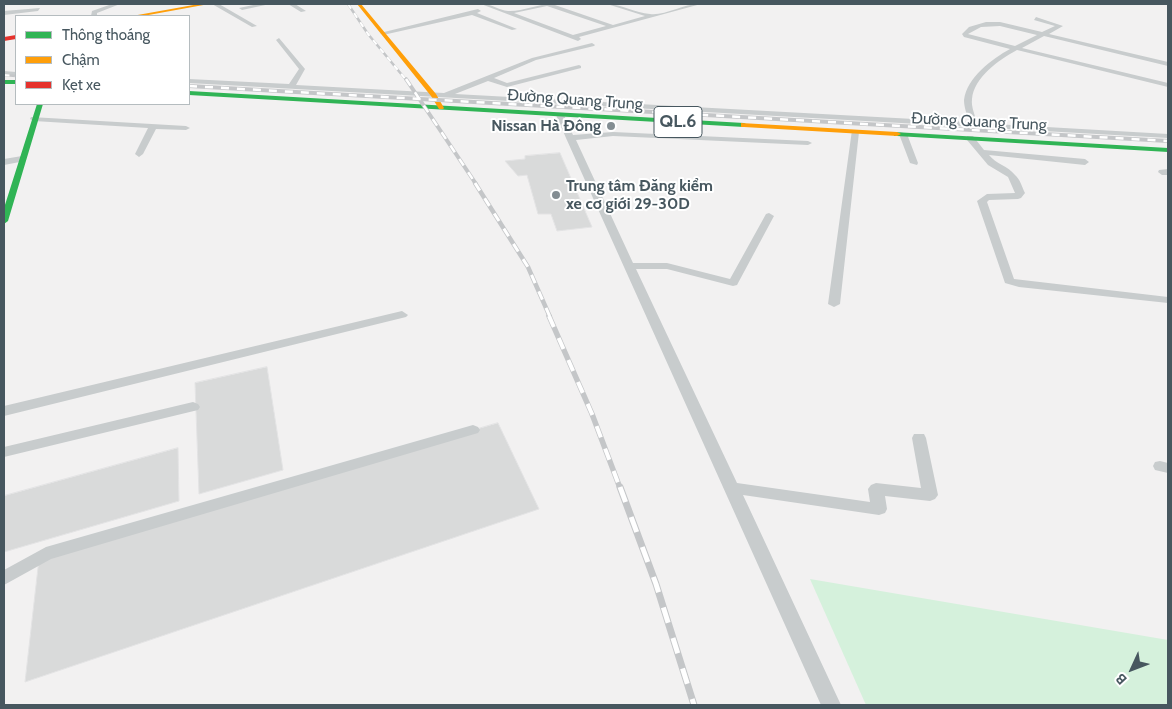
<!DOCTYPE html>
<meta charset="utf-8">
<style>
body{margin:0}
#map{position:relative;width:1172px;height:709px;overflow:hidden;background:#f2f1f1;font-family:Cabin,sans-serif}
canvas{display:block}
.frame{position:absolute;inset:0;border:5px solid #47575f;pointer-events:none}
.legend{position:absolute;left:15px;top:15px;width:175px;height:90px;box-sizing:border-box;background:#fff;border:1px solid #b5bcbf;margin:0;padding:6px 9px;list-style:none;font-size:15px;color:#47575f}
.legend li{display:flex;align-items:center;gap:10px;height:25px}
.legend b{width:25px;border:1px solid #b5bcbf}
.north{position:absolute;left:1107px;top:644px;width:50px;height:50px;-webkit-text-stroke:4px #fff;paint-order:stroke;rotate:227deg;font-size:14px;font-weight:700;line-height:20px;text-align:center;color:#47575f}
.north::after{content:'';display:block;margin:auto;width:18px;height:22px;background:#47575f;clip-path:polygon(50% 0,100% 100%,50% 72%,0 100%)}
</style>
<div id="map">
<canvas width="1172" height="709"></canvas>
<div class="frame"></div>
<ul class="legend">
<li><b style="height:6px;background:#30b455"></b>Thông thoáng</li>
<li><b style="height:6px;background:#ff9f0a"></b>Chậm</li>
<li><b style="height:6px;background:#e5322d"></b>Kẹt xe</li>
</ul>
<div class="north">B</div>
</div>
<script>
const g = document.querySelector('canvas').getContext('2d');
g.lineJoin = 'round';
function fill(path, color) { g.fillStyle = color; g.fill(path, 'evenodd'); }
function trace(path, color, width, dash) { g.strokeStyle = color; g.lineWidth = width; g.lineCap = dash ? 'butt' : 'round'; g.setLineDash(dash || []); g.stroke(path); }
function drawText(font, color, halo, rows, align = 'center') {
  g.font = font + ' Cabin,sans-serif'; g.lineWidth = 4; g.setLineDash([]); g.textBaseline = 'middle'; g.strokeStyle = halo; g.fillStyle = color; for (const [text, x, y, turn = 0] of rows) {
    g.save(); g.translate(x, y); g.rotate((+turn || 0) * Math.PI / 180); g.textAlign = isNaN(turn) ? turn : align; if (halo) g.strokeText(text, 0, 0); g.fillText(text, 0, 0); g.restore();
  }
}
fill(new Path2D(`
 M810 579 1168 640V705H866Z`), '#d5f1dc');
const building = new Path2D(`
 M560 153 592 227 557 231 551 214H538L527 175 518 176 505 161 525 159V156Z
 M267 367 283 470 199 494 195 383Z
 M498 423 539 509 25 682 39 559Z
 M178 448 179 501 4 552V496Z`);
fill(building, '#d9dada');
trace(building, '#e3e3e4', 1);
fill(new Path2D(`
 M112 4H120L97 13V16H91L92 11Z
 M212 4H219L257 26 252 27Z
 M258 4H270L242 10 239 8Z
 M288 4H295L306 11 301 12Z
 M481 4C491 3 498 10 508 11 521 12 538 4 552 4L613 25 645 16 607 4C622 4 635 13 650 14 665 16 684 3 701 4L579 37 581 39 578 41ZM547 6 606 26 573 35 514 13Z
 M40 8 38 11 4 15V11Z
 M478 9 481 11 477 13 517 29 512 30 472 15 383 35 380 33Z
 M1036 17 1063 26 1049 34 1168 62V66L1044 36 1022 48 1168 83V87L1017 50C999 60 974 77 972 99 971 107 975 115 977 123L1168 134V138L189 83V79L289 84 299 69 276 40 279 38 305 69 296 85 444 93 532 58 592 43 595 45 594 46 536 60 494 78 507 83 579 65 581 66V68L507 87 488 81 455 94 969 122C967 115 964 107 964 100 967 77 992 59 1010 49L964 37 962 34 969 27 986 22H1000L1042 32 1055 26 1034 20ZM1000 26 1037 35 1015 46 968 34 981 27Z
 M4 71 16 72V76L4 75Z
 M557 113H563L573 135 613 132 808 141 812 143 808 145 613 136 576 140 633 263H667L730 279 766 214 769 213 774 216 737 285 733 286 667 269H636L737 483 870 502 868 489 871 485 876 483 921 488 912 438 914 434H924L926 438 938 495 935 499 930 501 885 496 887 509 885 513 879 515 743 495 841 705H821L566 138 556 115Z
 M31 117 186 126 190 128 186 130 156 129 143 154 139 157 135 154 148 128 34 121 30 119Z
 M852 130 859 132 840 304 834 307 828 304Z
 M900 132 907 134 918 163 917 165 910 163 899 134Z
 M967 136H973L984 150 1085 159 1089 162 1085 165 989 155C996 164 1008 166 1015 175 1020 179 1022 187 1025 193L1021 198 1018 199 989 200 987 202 1014 279 1168 297V303L1019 287 1005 283 977 201 987 194 1015 193 1008 177 988 165 967 140Z
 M22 156 26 159 25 161 4 165V159Z
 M1168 169V175H1162L1158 172 1159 170Z
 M402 311 408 315 406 317 4 416V406Z
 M193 402 198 404 200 407 198 410 4 457V447Z
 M473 425 478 427 480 430 478 433 51 559 4 585V570L46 547Z
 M1160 461 1168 463V473L1155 470 1153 466 1155 462Z`), '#c8cccd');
fill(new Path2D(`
 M4 80H16V84H4Z
 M189 91 744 123 748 125 744 127 189 95Z
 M37 104H43L8 221 4 224V208Z
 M894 132 1168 148V152L897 136H894Z`), '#30b455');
fill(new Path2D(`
 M199 4H209L143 16H132Z
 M357 4H361L436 94 444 108 443 109H439L431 96Z
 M741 123 897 132 901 134 897 136 744 127H741Z`), '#ff9f0a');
fill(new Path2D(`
 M16 35V39L4 41V37Z`), '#e5322d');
const railFar4 = new Path2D(`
 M348 4 368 34 407 81
 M4 75 16 76`);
const railFar3 = new Path2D(`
 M406 79 476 184
 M189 86 1168 141`);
const railFar2 = new Path2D(`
 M475 183 528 267 550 317`);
const railFar1 = new Path2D(`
 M549 316 592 414 620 488`);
const rail = new Path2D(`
 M620 487 656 584 694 705`);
trace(railFar4, '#c4c6c8', 2.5);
trace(railFar3, '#c4c6c8', 4);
trace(railFar2, '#c4c6c8', 4.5);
trace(railFar1, '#c4c6c8', 5.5);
trace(rail, '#c4c6c8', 7);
trace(railFar4, '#fff', 2, [5.5]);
trace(railFar3, '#fff', 2.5, [8]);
trace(railFar2, '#fff', 3, [9]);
trace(railFar1, '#fff', 4, [12]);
trace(rail, '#fff', 5, [16]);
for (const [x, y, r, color] of [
 [611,126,5,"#838d92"],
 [556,195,5,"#838d92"]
]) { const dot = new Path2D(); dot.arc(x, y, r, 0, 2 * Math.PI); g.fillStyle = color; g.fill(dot); trace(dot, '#fff', 2); }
drawText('16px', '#47575f', '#fff', [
 ["Đường Quang Trung",575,100,4],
 ["Đường Quang Trung",979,122,3]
]);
drawText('bold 16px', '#47575f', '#fff', [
 ["Nissan Hà Đông",601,126],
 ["Trung tâm Đăng kiểm",566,186,"left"],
 ["xe cơ giới 29-30D",566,204,"left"]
], 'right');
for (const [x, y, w] of [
 [678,122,48]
]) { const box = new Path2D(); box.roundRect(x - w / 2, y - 15.5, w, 31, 4); g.fillStyle = '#fff'; g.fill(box); trace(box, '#47575f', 1); }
drawText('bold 18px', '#47575f', null, [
 ["QL.6",678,122]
]);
</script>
